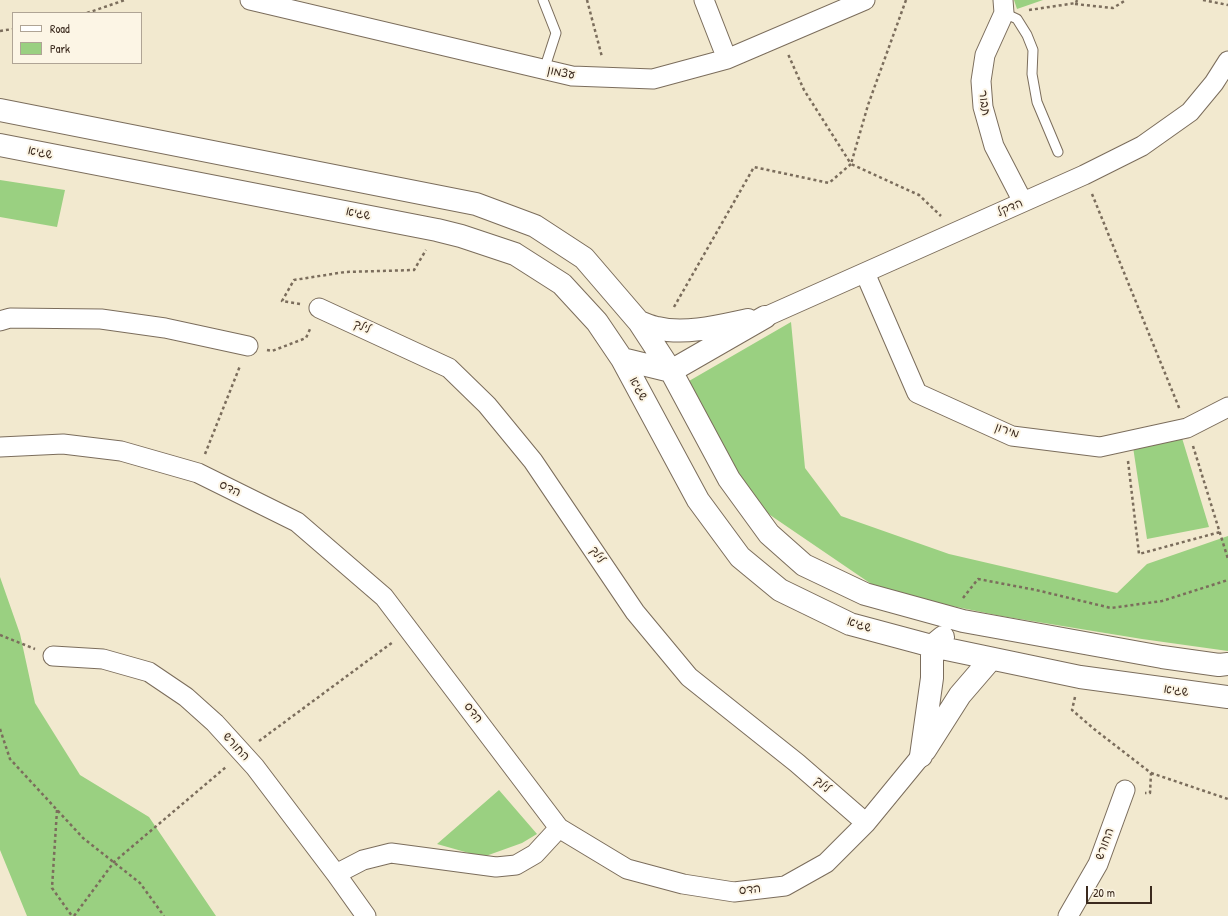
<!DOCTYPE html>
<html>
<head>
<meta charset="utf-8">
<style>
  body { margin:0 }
  #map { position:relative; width:1228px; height:916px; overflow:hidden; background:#f2e9cf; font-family:"Patrick Hand",sans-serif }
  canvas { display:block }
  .legend { position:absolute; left:12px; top:12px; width:130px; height:52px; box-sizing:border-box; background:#fcf5e5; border:1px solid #afa495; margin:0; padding:5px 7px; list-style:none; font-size:12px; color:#3b2a1e }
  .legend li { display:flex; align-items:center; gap:8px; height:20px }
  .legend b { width:20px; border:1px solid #afa495 }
  .scale { position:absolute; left:1086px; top:886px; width:66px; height:18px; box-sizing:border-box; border:2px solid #3b2a1e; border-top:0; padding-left:5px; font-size:12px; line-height:14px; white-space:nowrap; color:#3b2a1e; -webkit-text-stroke:3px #fcf5e5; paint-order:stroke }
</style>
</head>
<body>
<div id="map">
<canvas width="1228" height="916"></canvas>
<ul class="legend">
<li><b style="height:5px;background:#fff"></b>Road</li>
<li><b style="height:11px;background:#9ad081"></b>Park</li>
</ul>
<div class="scale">20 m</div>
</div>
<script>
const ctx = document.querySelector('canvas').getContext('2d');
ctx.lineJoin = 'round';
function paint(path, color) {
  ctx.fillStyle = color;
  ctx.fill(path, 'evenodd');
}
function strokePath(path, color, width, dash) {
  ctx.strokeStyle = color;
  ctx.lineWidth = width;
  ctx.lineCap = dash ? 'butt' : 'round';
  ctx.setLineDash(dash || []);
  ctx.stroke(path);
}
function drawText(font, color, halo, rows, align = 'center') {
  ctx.font = font + ' "Patrick Hand","Playpen Sans Hebrew",sans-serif';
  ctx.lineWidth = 4;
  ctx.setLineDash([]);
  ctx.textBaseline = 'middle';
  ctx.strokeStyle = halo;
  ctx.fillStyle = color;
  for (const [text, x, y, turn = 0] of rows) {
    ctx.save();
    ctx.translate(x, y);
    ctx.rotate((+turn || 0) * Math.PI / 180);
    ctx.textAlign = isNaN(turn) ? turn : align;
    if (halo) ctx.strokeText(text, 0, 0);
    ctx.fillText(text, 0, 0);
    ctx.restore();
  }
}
paint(new Path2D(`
  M1014 0H1043L1017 9Z
  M0 180 65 190 57 227 0 217Z
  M791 322 805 468 841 516 949 554 1117 593 1147 564 1228 536V651L1142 639 1001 616 883 592 748 500 689 381Z
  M1182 438 1209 527 1147 539 1133 447Z
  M0 577 20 634 35 703 80 775 149 817 216 916H27L0 850Z
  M499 790 537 834 522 843 483 857 437 844Z`), '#9ad081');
const service = new Path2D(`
  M543 0 556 33 544 70
  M1004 13 1017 19 1027 35 1033 50 1032 74 1037 102 1058 152`);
const minor = new Path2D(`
  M250 0 572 76 653 79 727 59 865 0
  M704 0 727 59
  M1003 0 1004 13 985 55 981 81 983 107 994 146 1023 202
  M865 273 917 393 1012 436 1100 447 1187 428 1228 407
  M319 308 449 368 487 405 533 461 635 612 689 677 797 763 866 823
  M765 317 1084 175 1142 146 1190 112 1214 83 1228 61
  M0 321 10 318 101 319 165 328 248 346
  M0 447 63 444 121 451 198 473 297 522 384 597 559 828 627 869 683 884 734 892 785 886 826 863 866 823 921 756
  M53 656 103 659 149 672 186 697 215 723 255 767 336 874 366 916
  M336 874 363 860 391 853 496 867 516 865 535 854 559 828
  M1068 916 1098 864 1125 790`);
const tertiary = new Path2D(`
  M0 110 476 204 535 226 584 258 639 322 671 371 729 479 769 534 804 565 865 594 963 621 1162 657 1219 665 1228 664
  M0 145 437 230 461 236 515 254 562 284 597 322 622 359 698 500 740 557 780 590 850 624 932 646 1080 677 1228 697
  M639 322C645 324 651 327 657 328 685 335 720 326 748 320
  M622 359 671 371 765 317
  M925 750 960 695 991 659
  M921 756 932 678V646L943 637`);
strokePath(service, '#7b6d5c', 11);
strokePath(minor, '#7b6d5c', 21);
strokePath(tertiary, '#7b6d5c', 24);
strokePath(new Path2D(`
  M587 0 602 57
  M906 0 868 105 851 164 919 195 941 216
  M1203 0 1228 5
  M1075 4 1113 8 1126 0
  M1029 10 1076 3 1077 0
  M87 13 125 0
  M0 31 13 29
  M1092 194 1180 410
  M300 304 282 301 294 280 345 272 414 270 426 250
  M674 307 754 167 829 183 851 164 804 90 788 54
  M267 350 272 351 306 338 311 327
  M1193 446 1228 559
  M205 454 240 366
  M1128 461 1139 554 1220 532
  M963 598 978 579 1036 590 1111 608 1162 601 1228 580
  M0 635 35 649
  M1075 697 1072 710 1094 729 1151 773 1150 793H1145
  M0 729 10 759 83 838 140 883 164 916
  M259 741 393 642
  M1151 773 1228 799
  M57 810 52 888 72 916
  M74 916 114 862 226 767`), '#7b6d5c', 2.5, [3, 3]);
strokePath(service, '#fff', 9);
strokePath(minor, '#fff', 19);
strokePath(tertiary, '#fff', 22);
drawText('12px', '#3b2a1e', '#fcf5e5', [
  ["עצמון",561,73,11],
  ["תבור",984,103,82],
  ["שגיא",40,153,11],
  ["הדקל",1010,208,-24],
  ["שגיא",358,214,11],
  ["לילך",362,327,24],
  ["שגיא",638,389,61],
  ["מירון",1007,431,19],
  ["הדס",230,489,26],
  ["לילך",597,555,56],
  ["שגיא",859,625,18],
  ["שגיא",1176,691,8],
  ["הדס",473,713,53],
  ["החורש",236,747,48],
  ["לילך",822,785,41],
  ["החורש",1105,844,-70],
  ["הדס",750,890,-6]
]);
</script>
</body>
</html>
